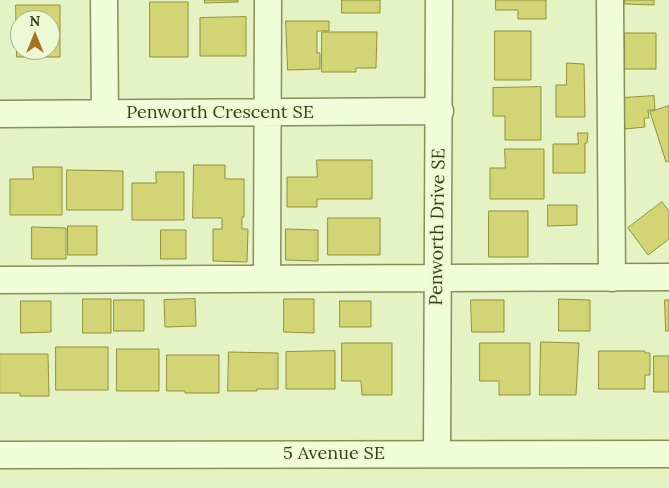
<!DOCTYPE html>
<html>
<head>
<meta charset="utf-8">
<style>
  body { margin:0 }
  #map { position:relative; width:669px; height:488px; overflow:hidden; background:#e4f2c4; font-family:Lora,serif }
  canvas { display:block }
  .north { position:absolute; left:10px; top:10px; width:50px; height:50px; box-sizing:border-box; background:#edf9d4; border:1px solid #a6ae8b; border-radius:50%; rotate:0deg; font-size:14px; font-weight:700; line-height:20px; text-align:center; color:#3b3e1d }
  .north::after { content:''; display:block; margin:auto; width:18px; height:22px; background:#a57122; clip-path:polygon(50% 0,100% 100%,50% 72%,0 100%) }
</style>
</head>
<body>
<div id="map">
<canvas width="669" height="488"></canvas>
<div class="north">N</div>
</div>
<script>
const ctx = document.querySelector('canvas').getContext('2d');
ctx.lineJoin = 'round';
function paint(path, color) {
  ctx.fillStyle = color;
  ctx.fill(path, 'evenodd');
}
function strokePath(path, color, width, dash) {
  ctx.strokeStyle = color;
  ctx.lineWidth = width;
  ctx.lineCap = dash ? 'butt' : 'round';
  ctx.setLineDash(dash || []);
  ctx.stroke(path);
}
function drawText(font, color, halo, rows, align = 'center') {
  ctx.font = font + ' Lora,serif';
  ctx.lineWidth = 4;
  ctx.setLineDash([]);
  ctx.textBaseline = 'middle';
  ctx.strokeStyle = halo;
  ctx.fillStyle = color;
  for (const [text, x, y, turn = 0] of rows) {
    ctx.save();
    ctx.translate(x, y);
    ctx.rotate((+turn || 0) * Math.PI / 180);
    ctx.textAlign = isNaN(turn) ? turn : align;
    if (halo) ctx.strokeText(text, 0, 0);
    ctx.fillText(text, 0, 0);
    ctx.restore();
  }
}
const building = new Path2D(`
  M205 0H238V2L205 3Z
  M342 0H380V13H342Z
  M496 0H546V19H518V10H496Z
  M625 0H654V5L625 4Z
  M150 2H188V57H150Z
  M16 5H60V57H17ZM20 20H50V50H20Z
  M246 17V56H200V18Z
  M286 21H329V31H317V53H320V69L288 70Z
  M495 31H531V80H495Z
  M322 32H377L376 68H356V72H322Z
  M625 33H656V69H625Z
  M567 63 584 64 585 117H556V85H566Z
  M541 87V140H505V116H493V88Z
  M654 96 655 110H648L649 118H644L645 127 625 129 623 98Z
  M669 106V161L666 162 650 112Z
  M578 133H588L587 143H585V173H553V144H578Z
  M505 149H544V199H490V168H505Z
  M317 160H372V199H317V207H287V177H317Z
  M194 165H225V179H244V217H242V229H248L247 262 213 261V229H222V218H193Z
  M33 167H62V215H10V179H33Z
  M67 170 123 171V210H67Z
  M156 172H184V220H132V183H156Z
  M662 202 669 211V239L648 255 628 228Z
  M548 205H577V225L548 226Z
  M489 211H528V257H489Z
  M328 218H380V255H328Z
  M68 226H97V255H68Z
  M32 227 66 228V259H32Z
  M286 229 318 230V261L286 260Z
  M161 230H186V259H161Z
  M83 299H111V333H83Z
  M195 299 196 326 165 327 164 300Z
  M284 299H314V333L284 332Z
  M559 299 590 300V331H559Z
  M114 300H144V331H114Z
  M471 300H504V332H472Z
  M665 300H669V331H666Z
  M21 301H51V332L21 333Z
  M340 301H371V327H340Z
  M541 342 579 343 576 395H540Z
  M342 343H392V395H362L361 381H342Z
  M480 343H530V395H499V381H480Z
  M56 347H108V390H56Z
  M117 349H159V391H117Z
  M335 351V389H286V352Z
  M599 351H645V353H650V375H645V389H599Z
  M229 352 278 353V389H257V391H228Z
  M0 354H48L49 396H20V393H0Z
  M167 355H219V393H185V391H167Z
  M654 356H669V392H654Z`);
paint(building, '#d2d476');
strokePath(building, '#91913b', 1);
const minor = new Path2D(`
  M104 0 105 113
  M610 0 612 278
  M0 114 440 111
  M267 278 268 0
  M0 280 669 277
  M437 454 439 0
  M0 455 669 454`);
strokePath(minor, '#888f58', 29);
strokePath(minor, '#f1fcd8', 26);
drawText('18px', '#3b3e1d', '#edf9d4', [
  ["Penworth Crescent SE",220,113],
  ["Penworth Drive SE",438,227,-89],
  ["5 Avenue SE",334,454]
]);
</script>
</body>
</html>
